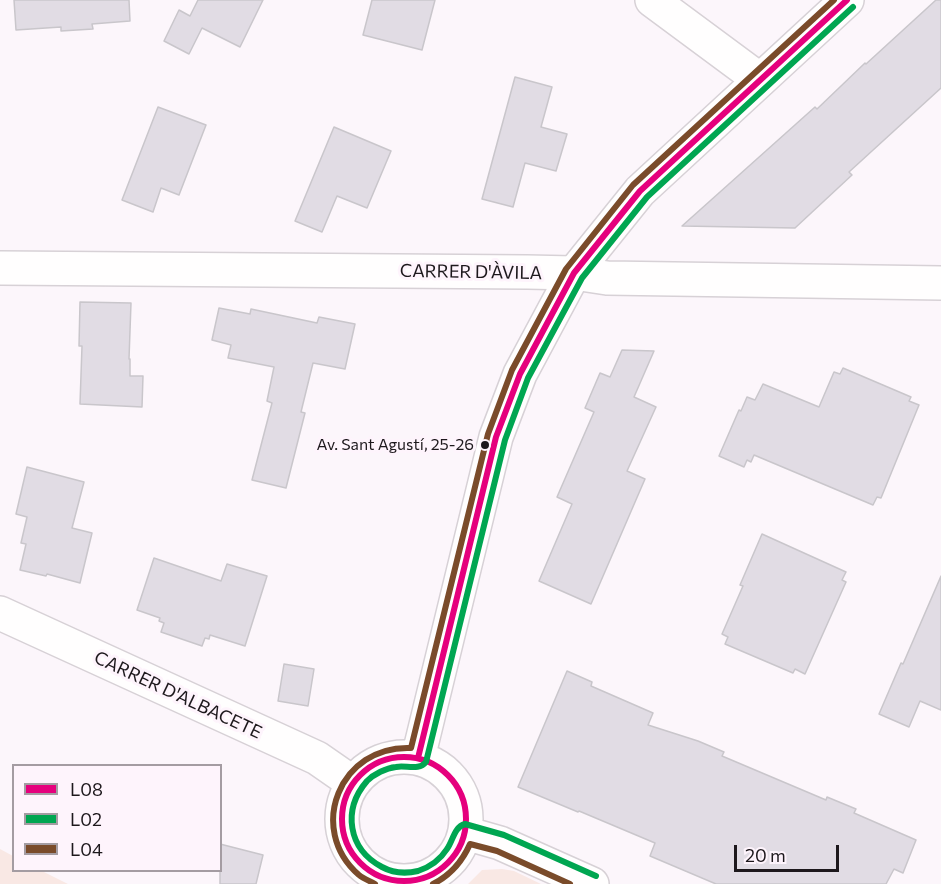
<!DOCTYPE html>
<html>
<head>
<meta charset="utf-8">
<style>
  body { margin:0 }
  #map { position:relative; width:941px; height:884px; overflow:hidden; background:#fcf6fb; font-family:Commissioner,sans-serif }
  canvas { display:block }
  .legend { position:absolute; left:12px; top:764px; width:210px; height:108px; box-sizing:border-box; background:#fef4fc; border:2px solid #a49ca2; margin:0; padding:8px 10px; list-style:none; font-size:18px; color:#1d181c }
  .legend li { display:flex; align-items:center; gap:12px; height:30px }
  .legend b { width:30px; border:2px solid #a49ca2 }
  .scale { position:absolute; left:734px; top:845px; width:105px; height:27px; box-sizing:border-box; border:3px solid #1d181c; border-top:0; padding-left:8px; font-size:18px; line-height:21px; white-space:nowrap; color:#1d181c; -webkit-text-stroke:4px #fef4fc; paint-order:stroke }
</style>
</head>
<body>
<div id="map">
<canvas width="941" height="884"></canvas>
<ul class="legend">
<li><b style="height:8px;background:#e5007d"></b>L08</li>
<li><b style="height:8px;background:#00a651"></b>L02</li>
<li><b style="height:8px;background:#7a4b2a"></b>L04</li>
</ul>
<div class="scale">20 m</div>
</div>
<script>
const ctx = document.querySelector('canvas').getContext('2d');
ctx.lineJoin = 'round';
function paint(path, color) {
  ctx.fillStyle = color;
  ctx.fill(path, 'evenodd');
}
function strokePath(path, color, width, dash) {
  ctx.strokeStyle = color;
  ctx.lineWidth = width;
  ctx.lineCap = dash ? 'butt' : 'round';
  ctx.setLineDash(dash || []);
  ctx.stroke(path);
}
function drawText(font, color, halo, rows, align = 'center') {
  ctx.font = font + ' Commissioner,sans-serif';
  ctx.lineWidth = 6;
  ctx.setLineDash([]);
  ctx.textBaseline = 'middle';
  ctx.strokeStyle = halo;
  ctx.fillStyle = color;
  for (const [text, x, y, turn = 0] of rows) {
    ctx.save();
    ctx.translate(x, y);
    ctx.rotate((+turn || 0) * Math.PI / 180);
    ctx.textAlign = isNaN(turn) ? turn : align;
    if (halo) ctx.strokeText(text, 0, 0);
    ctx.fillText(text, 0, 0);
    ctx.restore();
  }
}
paint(new Path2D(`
  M0 849 13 856 14 870 42 871 68 884H0Z
  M502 869 514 871 541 884H468L482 870Z`), '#f9e8e4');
const building = new Path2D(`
  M14 0H129L130 21 92 24 93 29 61 31V27L16 30Z
  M198 0H263L240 47 202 28 189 54 164 41 179 10 190 16Z
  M372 0H435L422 50 363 35Z
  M936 0H941V88L849 172 852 175 795 228 682 226 815 107 817 109 865 63 866 64Z
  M515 77 552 87 541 127 567 134 556 171 525 163 513 207 482 199Z
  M158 107 206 125 179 195 161 188 153 212 122 200Z
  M334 127 391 151 367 208 337 196 322 232 295 221Z
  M80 302 131 303 129 359H130V376H143L142 407 80 404 82 346H79Z
  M219 308 250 314 251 309 317 323 319 317 355 324 345 369 313 363 301 412 305 413 286 488 252 480 272 403 267 401 274 367 228 358 231 345 212 340Z
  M622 350 654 351 634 397 656 407 627 471 645 479 591 604 539 581 572 504 557 497 594 412 585 408 600 373 610 377Z
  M843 368 911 397 909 401 919 405 881 498 877 497 873 505 754 455 751 462 747 460 744 467 719 456 739 410 741 411 747 397 755 400 763 384 819 407 834 372 840 374Z
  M27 467 84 482 72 528 92 533 80 583 47 574 46 576 20 570 26 544 21 543 27 517 16 514Z
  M762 534 846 572 842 580 846 582 805 674 795 669 793 673 725 644 728 637 722 634 743 586 740 585Z
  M154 558 221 581 227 564 267 576 245 646 210 635 209 639 205 638 202 646 161 632 164 623 159 621 160 618 137 610Z
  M941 576V710L920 701 909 727 879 714 901 663 903 664Z
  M284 664 314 669 308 706 278 701Z
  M567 671 592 682 591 686 653 713 648 725 698 741 724 752 722 756 826 800 827 797 856 809 854 813 916 840 903 873 894 869 886 884H716L650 856 655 843 579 811 578 812 518 787Z
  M220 844 263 855 256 884H220Z`);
paint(building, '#e1dce4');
strokePath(building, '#c9c6cb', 1.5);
const minor = new Path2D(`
  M652 0 760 80
  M0 268 527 272 574 273 607 278 941 283
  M0 613 317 758 353 783`);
const tertiary = new Path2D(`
  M342 819a62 62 0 1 1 124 0a62 62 0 1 1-124 0Z
  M418 758 496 437 520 374 574 273 640 191 847 0
  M465 833 500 843 592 884`);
strokePath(minor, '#d7d1d6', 36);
strokePath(tertiary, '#d7d1d6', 36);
strokePath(minor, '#fffefe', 33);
strokePath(tertiary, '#fffefe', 33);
strokePath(new Path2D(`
  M342 819a62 62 0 1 1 124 0a62 62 0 1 1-124 0Z
  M418 758 496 437 520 374 574 273 640 191 847 0`), '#e5007d', 6);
strokePath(new Path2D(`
  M596 876 504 835 465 824C454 827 453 841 447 849 440 860 430 867 418 871 405 874 393 873 382 867 348 849 342 810 367 781 374 774 386 768 396 767 406 765 419 771 426 762L505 440 528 378 582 278 647 197 853 7`), '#00a651', 6);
strokePath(new Path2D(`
  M375 884C370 881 364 879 359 875 306 829 340 745 411 748L488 434 512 370 566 269 633 185 834 0
  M433 884C451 875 462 862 470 844L497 851 570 884`), '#7a4b2a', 6);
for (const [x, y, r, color] of [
  [485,445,5,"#1d181c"]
]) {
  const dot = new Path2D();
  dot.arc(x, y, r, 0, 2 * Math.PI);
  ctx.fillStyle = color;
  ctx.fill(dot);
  strokePath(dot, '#fef4fc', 2);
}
drawText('16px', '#1d181c', '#fef4fc', [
  ["Av. Sant Agustí, 25-26",474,445]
], 'right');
drawText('18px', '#1d181c', '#fef4fc', [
  ["CARRER D'ÀVILA",471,272,1],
  ["CARRER D'ALBACETE",178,695,25]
]);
</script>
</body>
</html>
